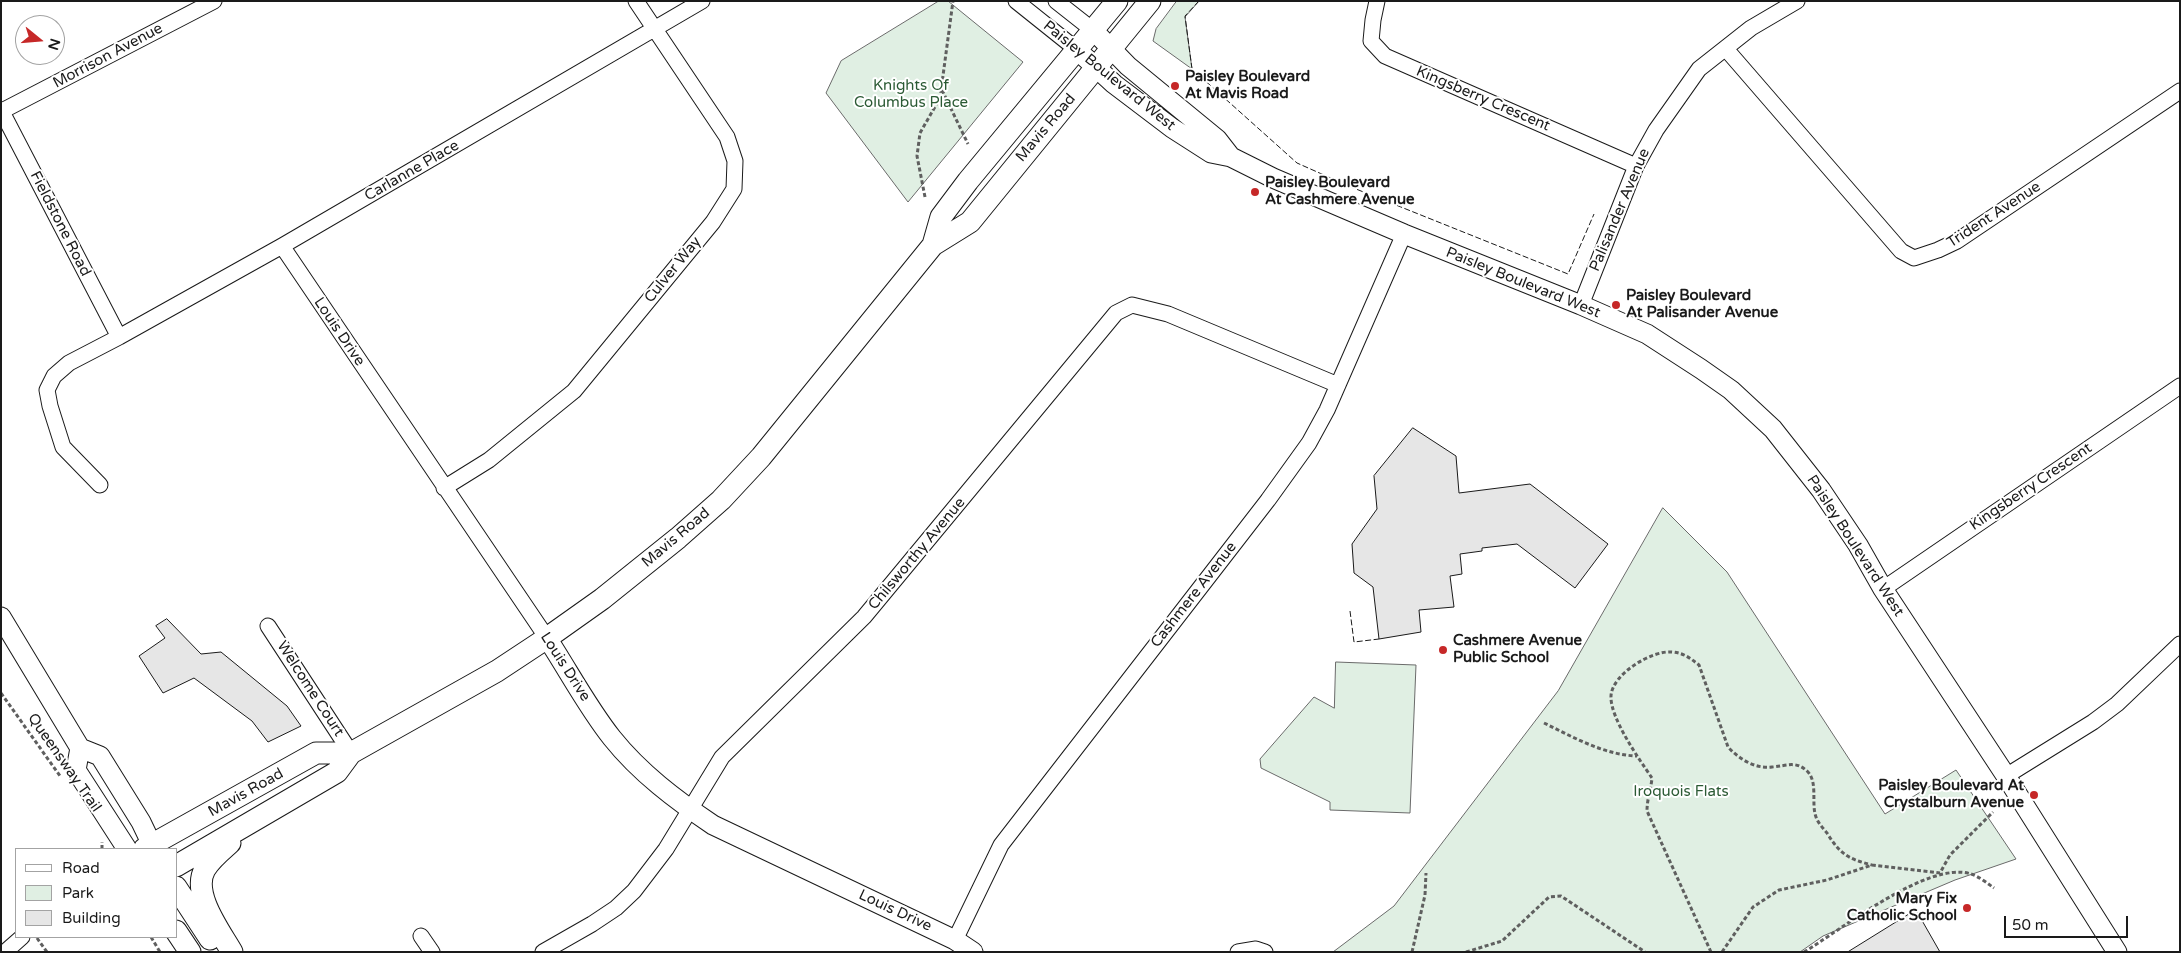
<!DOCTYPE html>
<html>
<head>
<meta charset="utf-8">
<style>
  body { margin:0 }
  #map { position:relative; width:2181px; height:953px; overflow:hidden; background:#fff; font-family:"Varela Round",sans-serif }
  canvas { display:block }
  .frame { position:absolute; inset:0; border:2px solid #1a1a1a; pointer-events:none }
  .legend { position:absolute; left:15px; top:848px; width:162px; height:90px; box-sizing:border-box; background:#fff; border:1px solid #a3a3a3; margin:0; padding:6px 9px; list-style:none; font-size:15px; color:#1a1a1a }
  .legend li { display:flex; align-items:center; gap:10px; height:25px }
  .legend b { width:25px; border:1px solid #a3a3a3 }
  .north { position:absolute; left:15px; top:15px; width:50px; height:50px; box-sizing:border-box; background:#fff; border:1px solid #a3a3a3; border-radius:50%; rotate:107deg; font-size:14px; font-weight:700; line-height:20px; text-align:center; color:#1a1a1a }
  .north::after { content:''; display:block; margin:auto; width:18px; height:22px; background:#c62828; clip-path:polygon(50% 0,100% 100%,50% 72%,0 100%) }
  .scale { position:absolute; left:2004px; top:916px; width:124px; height:22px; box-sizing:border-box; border:2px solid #1a1a1a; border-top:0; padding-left:6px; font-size:15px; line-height:18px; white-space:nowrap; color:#1a1a1a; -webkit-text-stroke:4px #fff; paint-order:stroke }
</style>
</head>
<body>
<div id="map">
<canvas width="2181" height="953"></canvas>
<div class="frame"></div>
<ul class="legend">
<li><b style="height:6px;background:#fff"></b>Road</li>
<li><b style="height:14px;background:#e0efe3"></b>Park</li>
<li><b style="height:14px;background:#e6e6e6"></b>Building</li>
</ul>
<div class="north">N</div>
<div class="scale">50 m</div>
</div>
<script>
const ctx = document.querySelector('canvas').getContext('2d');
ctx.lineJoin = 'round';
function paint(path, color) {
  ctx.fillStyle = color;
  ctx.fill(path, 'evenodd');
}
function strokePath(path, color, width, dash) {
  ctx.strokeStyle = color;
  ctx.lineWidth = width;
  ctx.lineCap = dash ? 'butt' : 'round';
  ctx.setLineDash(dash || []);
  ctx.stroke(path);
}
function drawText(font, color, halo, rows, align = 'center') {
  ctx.font = font + ' "Varela Round",sans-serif';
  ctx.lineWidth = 4;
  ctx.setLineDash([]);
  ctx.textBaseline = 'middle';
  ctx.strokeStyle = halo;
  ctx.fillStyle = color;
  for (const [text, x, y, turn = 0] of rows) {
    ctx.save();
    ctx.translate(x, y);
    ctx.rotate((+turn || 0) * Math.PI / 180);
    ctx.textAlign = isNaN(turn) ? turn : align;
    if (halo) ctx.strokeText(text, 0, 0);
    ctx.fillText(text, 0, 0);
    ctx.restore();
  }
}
const green = new Path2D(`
  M939 1H948L1023 62 908 202 826 93 841 61Z
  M1177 1H1199L1185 17 1192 69 1153 41 1156 29Z
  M1663 508 1727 572 1885 814 1956 770 2016 859 1955 880 1823 936 1800 952H1333L1394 906 1558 691Z
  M1336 662 1416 665 1410 813 1330 810V802L1261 768 1260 759 1314 697 1334 708Z`);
paint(green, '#e0efe3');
strokePath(green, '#6a6a6a', 1);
const building = new Path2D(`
  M1413 428 1456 456 1459 493 1530 484 1608 544 1575 588 1517 544 1482 548V551L1460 554 1462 574 1450 576 1454 607 1419 610 1421 632 1379 639 1373 587 1354 573 1352 544 1377 509 1374 476Z
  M167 619 201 654 221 652 287 706 301 726 268 742 252 721 194 678 163 693 139 656 165 638 156 626Z
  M1916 910 1940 952H1848Z`);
paint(building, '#e6e6e6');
strokePath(building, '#1a1a1a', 1);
const minor = new Path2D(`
  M1016 1 1076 49
  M1056 1 1094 31
  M1377 1 1373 20 1371 41 1385 56 1636 166
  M1726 49 1901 251 1914 258 1938 250 1957 241 2180 91
  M1 110 119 337
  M2 111 214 1
  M282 246 547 638
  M1581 305 1636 166 1656 130 1699 69 1751 28 1797 1
  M100 485 63 447 50 406 47 390 54 376 69 363 119 337 282 246 702 1
  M444 488 489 460 574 391 713 222 734 189 735 161 727 137 636 1
  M1883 589 2180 386
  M268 626 351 753
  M2006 776 2093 722 2117 704 2180 644
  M421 936 432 952
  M955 940 1001 845 1268 500 1309 443 1327 410 1404 234
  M5 952 22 937
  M543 952 592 924 616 908 634 891 666 849 722 757 864 617 1116 313 1132 305 1168 314 1338 385
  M1238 952 1256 949 1265 952`);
const tertiary = new Path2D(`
  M1094 31 1128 66 1217 139 1231 157
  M1076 49 1114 84 1172 128 1211 153 1231 157 1273 178 1404 234 1581 305 1647 334 1701 369 1731 390 1773 429 1821 490 1858 545 1883 589 2006 776 2117 952
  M1 617 80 748 100 756 141 822 152 845
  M547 638C568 670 588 708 612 738 640 773 676 800 713 825L955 940 973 952
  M80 748 76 770 127 849`);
const secondary = new Path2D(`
  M933 245 941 217 968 181 1117 1
  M230 843C221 851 211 859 205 869 191 893 220 931 232 952
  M144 849 316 753H351
  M176 866 337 772 351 753 497 671 547 638 602 599 678 538 721 500 761 457 933 245 970 222 1150 1
  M176 887 210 939
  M176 931 190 952`);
strokePath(minor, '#1a1a1a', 17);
strokePath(tertiary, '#1a1a1a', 21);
strokePath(secondary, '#1a1a1a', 23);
strokePath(new Path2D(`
  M942 90 968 144
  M925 197 917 156 920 133 940 98 953 1
  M1 693 60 776
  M1544 723C1573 737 1604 755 1637 756
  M102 849V842
  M151 937 160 952
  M37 938 47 952
  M1412 952 1425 895 1426 873
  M1466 952 1502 941 1549 897 1561 896 1645 952
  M1711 952 1647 811C1647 799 1651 789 1652 778 1639 759 1610 718 1611 696 1612 674 1652 650 1672 652 1684 653 1690 658 1699 665L1728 747C1739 759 1755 769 1772 767 1787 766 1796 760 1808 772 1818 783 1811 804 1816 817 1818 823 1823 828 1827 833 1840 854 1848 859 1872 865
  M1722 952 1753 907 1779 890 1827 880 1872 865 1940 873 1950 855 1993 812
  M1804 952C1841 930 1928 860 1971 874 1978 876 1987 883 1994 888`), '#5f5f5f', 3, [4, 2.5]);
strokePath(minor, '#fff', 15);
strokePath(tertiary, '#fff', 19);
strokePath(secondary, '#fff', 21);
strokePath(new Path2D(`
  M1199 1 1185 16 1192 69 1297 163 1351 187 1568 274 1594 214
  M1350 611 1354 642 1379 639`), '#1a1a1a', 1, [6, 2.5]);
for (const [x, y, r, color] of [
  [1175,86,5,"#c62828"],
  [1255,192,5,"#c62828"],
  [1616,305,5,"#c62828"],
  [1443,650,5,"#c62828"],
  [2034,795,5,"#c62828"],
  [1967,908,5,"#c62828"]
]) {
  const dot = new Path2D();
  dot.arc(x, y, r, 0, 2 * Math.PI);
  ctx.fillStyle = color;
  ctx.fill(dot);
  strokePath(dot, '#fff', 2);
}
drawText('15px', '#1a1a1a', '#fff', [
  ["Morrison Avenue",108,56,-28],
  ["Paisley Boulevard West",1109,76,39],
  ["Kingsberry Crescent",1483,99,23],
  ["Mavis Road",1046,128,-50],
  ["Carlanne Place",412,171,-30],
  ["Palisander Avenue",1620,210,-67],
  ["Trident Avenue",1994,215,-33],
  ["Fieldstone Road",60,224,63],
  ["Culver Way",673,270,-51],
  ["Paisley Boulevard West",1523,283,22],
  ["Louis Drive",339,332,56],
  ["Kingsberry Crescent",2031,487,-34],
  ["Mavis Road",676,538,-40],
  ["Paisley Boulevard West",1855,546,57],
  ["Chilsworthy Avenue",917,554,-50],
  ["Cashmere Avenue",1194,595,-52],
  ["Louis Drive",565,667,57],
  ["Welcome Court",310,689,57],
  ["Queensway Trail",64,763,55],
  ["Mavis Road",246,793,-29],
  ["Louis Drive",895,911,25]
]);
drawText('bold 15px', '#1a1a1a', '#fff', [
  ["Paisley Boulevard",1185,77],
  ["At Mavis Road",1185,94],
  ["Paisley Boulevard",1265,183],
  ["At Cashmere Avenue",1265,200],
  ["Paisley Boulevard",1626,296],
  ["At Palisander Avenue",1626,313],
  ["Cashmere Avenue",1453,641],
  ["Public School",1453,658],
  ["Paisley Boulevard At",2024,786,"right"],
  ["Crystalburn Avenue",2024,803,"right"],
  ["Mary Fix",1957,899,"right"],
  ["Catholic School",1957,916,"right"]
], 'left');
drawText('15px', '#2b5a34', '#fff', [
  ["Knights Of",911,86],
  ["Columbus Place",911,103],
  ["Iroquois Flats",1681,792]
]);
</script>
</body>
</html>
